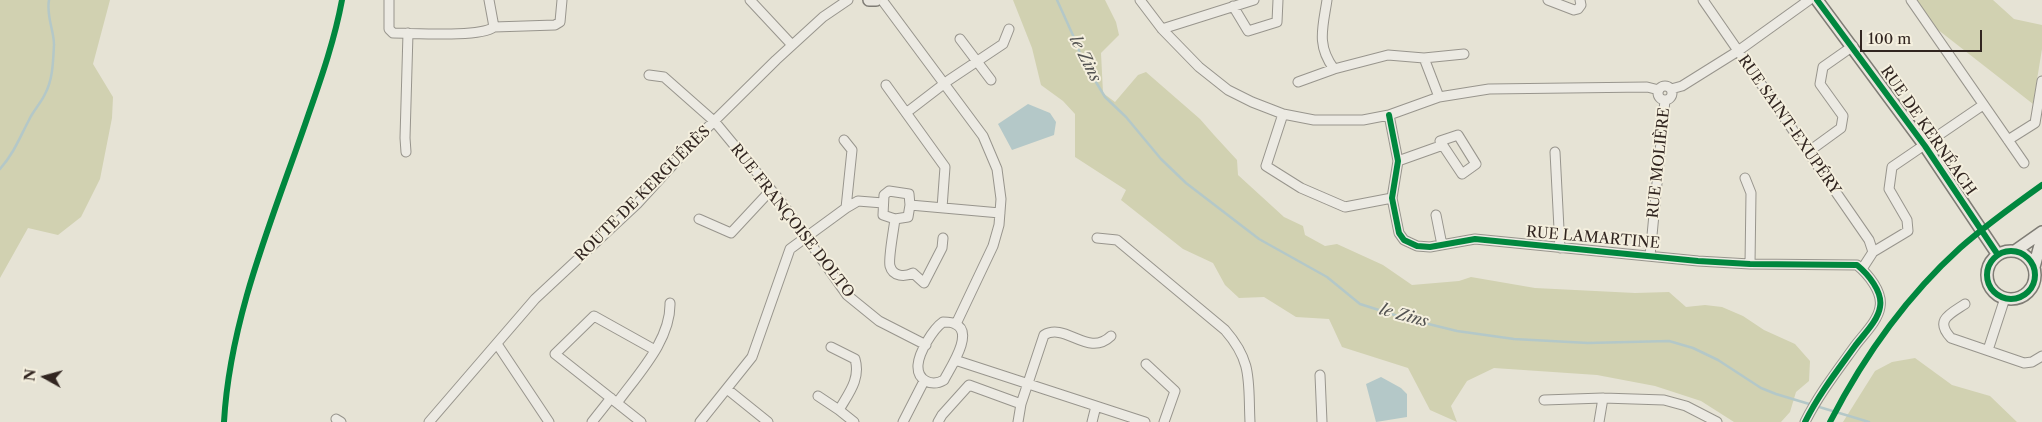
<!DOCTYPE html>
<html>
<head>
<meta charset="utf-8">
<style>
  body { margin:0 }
  #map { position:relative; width:2042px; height:422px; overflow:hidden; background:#e6e3d5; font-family:"Libre Caslon Text",serif }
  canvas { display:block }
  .north { position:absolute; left:20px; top:352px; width:50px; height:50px; -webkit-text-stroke:4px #f4efde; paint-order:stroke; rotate:277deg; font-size:14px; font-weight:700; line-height:20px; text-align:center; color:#312520 }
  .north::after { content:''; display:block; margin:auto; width:18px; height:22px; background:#312520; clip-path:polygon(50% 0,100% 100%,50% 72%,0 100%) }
  .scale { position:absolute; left:1860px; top:30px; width:122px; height:22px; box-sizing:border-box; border:2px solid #312520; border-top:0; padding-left:6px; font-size:15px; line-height:18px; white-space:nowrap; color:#312520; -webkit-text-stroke:4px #f4efde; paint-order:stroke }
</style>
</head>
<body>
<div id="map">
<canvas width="2042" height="422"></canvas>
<div class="north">N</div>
<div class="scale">100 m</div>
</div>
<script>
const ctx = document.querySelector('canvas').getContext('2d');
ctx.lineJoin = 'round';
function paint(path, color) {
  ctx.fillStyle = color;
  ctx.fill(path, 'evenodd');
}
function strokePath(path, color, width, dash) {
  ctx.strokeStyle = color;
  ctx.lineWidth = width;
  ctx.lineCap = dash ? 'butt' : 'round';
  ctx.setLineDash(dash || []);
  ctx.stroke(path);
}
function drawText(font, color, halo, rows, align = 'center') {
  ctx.font = font + ' "Libre Caslon Text",serif';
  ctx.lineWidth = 4;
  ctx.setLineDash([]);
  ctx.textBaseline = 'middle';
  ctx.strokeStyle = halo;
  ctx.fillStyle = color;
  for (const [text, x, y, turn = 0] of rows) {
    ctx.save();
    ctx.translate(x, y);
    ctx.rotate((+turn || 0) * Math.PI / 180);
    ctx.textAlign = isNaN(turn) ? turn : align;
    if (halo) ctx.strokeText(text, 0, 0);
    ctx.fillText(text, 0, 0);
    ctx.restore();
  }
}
paint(new Path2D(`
  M0 0H110L93 64 113 97 112 118 100 179 81 217 58 235 28 228 0 278Z
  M1013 0H1105L1116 22 1119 35 1101 53 1103 93 1115 102 1138 75 1146 72 1200 119 1214 135 1237 160 1238 175 1284 217 1303 226 1305 235 1325 246 1337 244 1383 265 1412 285 1459 281 1471 277 1535 288 1635 293 1669 292 1686 307 1705 305 1722 307 1743 316 1764 330 1795 344 1810 361 1809 381 1796 392 1790 412 1781 422H1734L1701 401 1655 386 1597 375 1494 368 1467 381 1451 406 1457 422 1430 410 1408 368 1342 347 1329 319 1296 317 1264 297 1239 298 1225 285 1213 263 1183 249 1121 200 1126 190 1075 157V114L1063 101 1041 85 1032 48Z
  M1917 0H1993L2014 19 2042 25V49L2033 104 1937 29Z
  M1915 358 1952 385 1990 396 2017 422H1843L1875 371 1892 362Z`), '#d1d1b1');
paint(new Path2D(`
  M1028 104 1050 113 1056 122 1054 135 1012 150 998 124Z
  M1381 377 1401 388 1407 394V417L1376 422 1366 384Z`), '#b4c8c8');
strokePath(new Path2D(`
  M1057 0 1076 42 1081 57 1105 97 1126 117 1161 159 1186 183 1259 239 1327 277 1360 304 1404 318 1457 331 1514 339 1588 343 1669 341 1693 348 1718 360 1761 388 1776 394 1869 422
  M0 169C14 153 19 139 29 120 33 111 41 103 45 94 53 79 53 62 54 45 54 30 46 16 49 0`), '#b4c8c8', 2.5);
const minor = new Path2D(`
  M389 0V29L393 33C414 33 479 38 494 27L555 25 560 22 562 0
  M489 0 494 27
  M750 0 792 45
  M882 0 983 136 997 169 1001 199 999 225 993 246 956 324
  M1140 0 1162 29 1199 67 1228 90 1252 102 1283 114 1314 120H1363L1389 115 1439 97 1489 89 1647 87 1659 90
  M1327 0C1323 27 1316 45 1334 69
  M1548 0 1574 10 1578 9 1581 5 1580 0
  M1703 0 1869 240 1873 252
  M1911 0 2024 163
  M1233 6 1248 31 1277 22 1278 0
  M1162 29 1254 0
  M960 39 991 80
  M1424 58 1439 97
  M649 75 664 77 715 122 782 203 847 295 879 321 926 345
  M1298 82 1334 69 1388 55 1424 58 1464 54
  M886 85 945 167 942 208
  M1658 93a7 7 0 1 1 14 0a7 7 0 1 1-14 0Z
  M1671 89 1682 86 1738 51 1809 0
  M906 113 949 80 1003 44 1009 29
  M1283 114 1266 166 1301 188 1345 207 1392 198
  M1389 115 1398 161 1392 198 1399 233 1404 240 1417 246 1430 247 1475 239 1698 261 1750 264 1857 265C1868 274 1883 292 1880 307 1878 321 1863 335 1855 346 1837 371 1819 394 1805 422
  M1458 135 1476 164 1462 174 1440 141Z
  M844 140 852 150 846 208
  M2008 140 2035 123 2042 81
  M406 152 405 138 408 33
  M1555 152 1560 248
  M1808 152 1841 128 1843 116 1820 84 1823 67 1853 46
  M1398 161 1443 145
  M1745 178 1751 193 1750 264
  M889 191 909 194 910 205 908 217 895 219 883 215 884 195Z
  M910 205 1000 213
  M1436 215 1442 245
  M699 219 731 233 771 190
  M895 219C894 228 888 259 890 266 893 277 905 277 913 273L924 283 942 248 943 238
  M1097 238 1117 240 1225 330C1253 362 1248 381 1250 422
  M1650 256 1665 100
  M1862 269 1873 252 1908 231 1907 220 1889 189 1892 167 1983 105
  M1965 304C1950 314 1934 320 1951 338L2024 363 2032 362 2042 356
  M943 322C947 322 952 322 955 324 975 332 950 368 944 380 932 387 917 381 918 365 919 352 933 329 943 322Z
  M497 344 549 422
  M831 347 855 359C861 379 848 394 839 410L854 422
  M1988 350 2005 298
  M955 360 1145 422
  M1146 364 1175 391 1164 422
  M1320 375 1322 422
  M727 389 768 422
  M818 396 839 410
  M1544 400 1603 398 1664 400 1686 406 1717 422
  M617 403C638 374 671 340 670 303
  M336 419 341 422
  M429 422 535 299 637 204 701 134 776 60 823 17 848 0
  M592 422 611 398
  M641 422 555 354 594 316 655 350
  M700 422 752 357 790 249 846 208 858 201 883 203
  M903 422 924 381
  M938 422 942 415 969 385 1021 404
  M1018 422 1021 404 1044 335C1066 322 1088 358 1111 336
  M1092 422 1096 406
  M1599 422 1603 398`);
const major = new Path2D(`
  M869 0H876
  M1817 0 1925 146 1998 255
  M2015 251 2042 232
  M1987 275a24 24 0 1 1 48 0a24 24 0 1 1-48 0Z
  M2034 267 2042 238`);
strokePath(minor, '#98958d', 11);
strokePath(major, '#7f7c75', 14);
strokePath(minor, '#eceae3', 9);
strokePath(major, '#e9e6de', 11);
strokePath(new Path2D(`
  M1817 0 1925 146 1998 255
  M1389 115 1398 161 1392 198 1399 233 1404 240 1417 246 1430 247 1475 239 1698 261 1750 264 1857 265C1868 274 1883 292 1880 307 1878 321 1863 335 1855 346 1837 371 1819 394 1805 422
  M1987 275a24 24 0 1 1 48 0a24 24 0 1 1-48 0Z
  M224 422C230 315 275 213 309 113 322 76 335 38 342 0
  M1830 422C1863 358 1907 296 1960 248 1986 225 2014 205 2042 185`), '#00873e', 6);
drawText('15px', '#312520', '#f4efde', [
  ["RUE SAINT-EXUPÉRY",1789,125,55],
  ["RUE DE KERNÉACH",1928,131,55],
  ["RUE MOLIÈRE",1659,163,-84],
  ["ROUTE DE KERGUÉRÈS",643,194,-45],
  ["RUE FRANÇOISE DOLTO",792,221,52],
  ["RUE LAMARTINE",1593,238,5]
]);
drawText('italic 16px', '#525251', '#f4efde', [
  ["le Zins",1085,59,63],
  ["le Zins",1404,316,15]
]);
</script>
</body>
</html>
